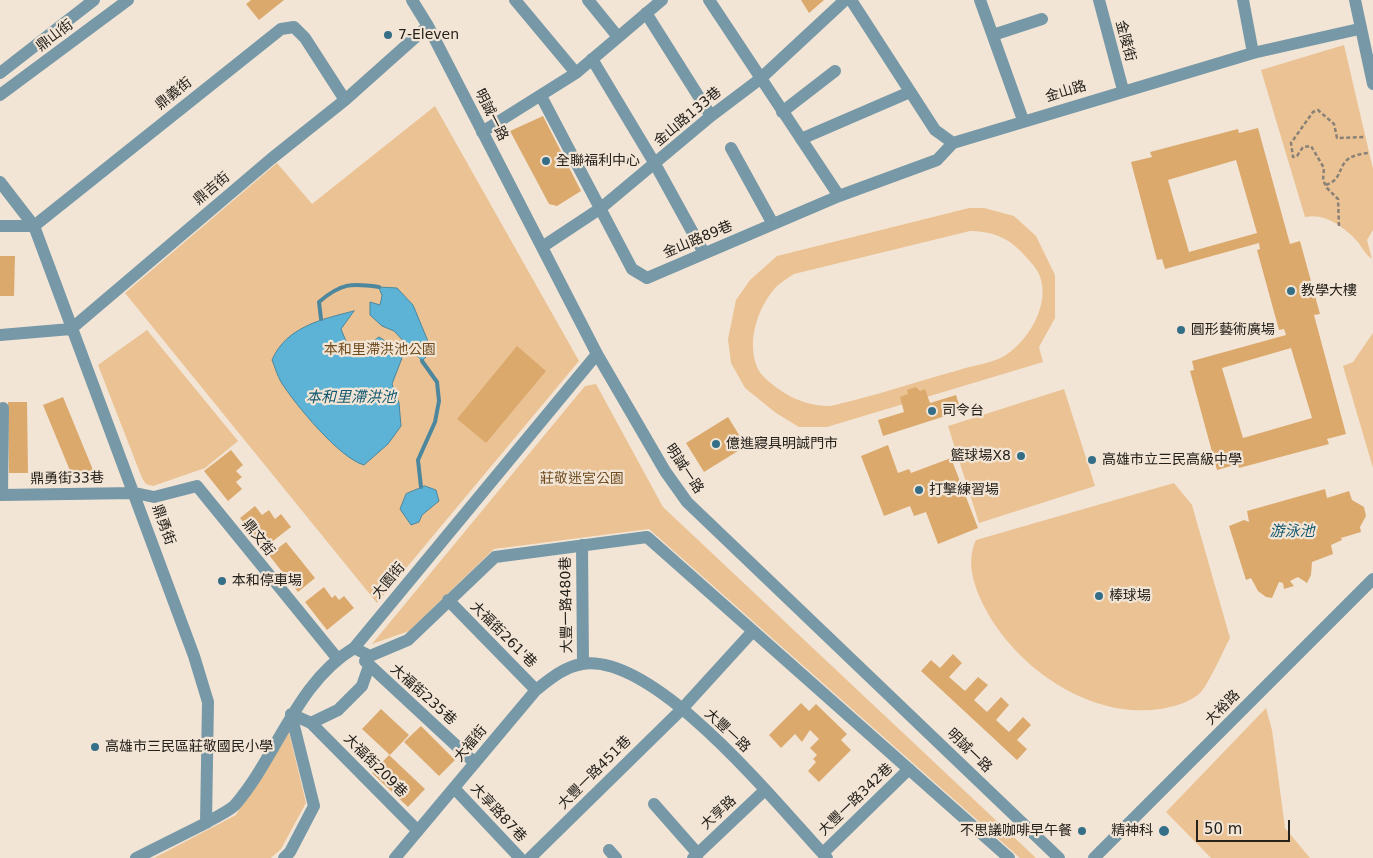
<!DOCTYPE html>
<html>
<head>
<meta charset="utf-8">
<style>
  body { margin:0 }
  #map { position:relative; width:1373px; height:858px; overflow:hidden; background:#f2e5d6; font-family:"DejaVu Sans",sans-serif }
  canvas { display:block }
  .scale { position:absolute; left:1196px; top:820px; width:94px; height:22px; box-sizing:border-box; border:2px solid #25211b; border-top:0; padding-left:6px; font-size:15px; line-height:18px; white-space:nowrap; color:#25211b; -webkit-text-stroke:4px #f2e5d6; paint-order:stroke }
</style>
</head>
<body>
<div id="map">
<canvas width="1373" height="858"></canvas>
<div class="scale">50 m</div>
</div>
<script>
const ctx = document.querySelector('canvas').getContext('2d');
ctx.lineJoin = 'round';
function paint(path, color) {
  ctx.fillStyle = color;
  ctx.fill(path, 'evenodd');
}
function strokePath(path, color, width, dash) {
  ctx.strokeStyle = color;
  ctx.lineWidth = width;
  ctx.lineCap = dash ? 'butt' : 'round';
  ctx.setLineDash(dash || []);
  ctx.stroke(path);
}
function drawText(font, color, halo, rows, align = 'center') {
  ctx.font = font + ' "DejaVu Sans","Noto Sans TC",sans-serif';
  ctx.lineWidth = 4.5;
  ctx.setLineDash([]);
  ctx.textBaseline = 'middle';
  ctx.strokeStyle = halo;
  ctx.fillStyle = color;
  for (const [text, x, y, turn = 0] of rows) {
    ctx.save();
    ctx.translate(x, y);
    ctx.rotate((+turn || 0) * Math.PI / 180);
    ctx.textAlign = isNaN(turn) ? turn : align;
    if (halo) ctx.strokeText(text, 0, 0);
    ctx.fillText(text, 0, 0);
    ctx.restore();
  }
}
paint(new Path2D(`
  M1344 45 1373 169V230L1367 240 1372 259C1365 254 1362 247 1357 241 1344 227 1325 213 1305 217L1261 70Z
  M435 106 579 361 377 603 125 293 277 163 312 204Z
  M969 208H984L1014 216 1036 236 1055 275V318L1039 347 1043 362 827 427H799L776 413 745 388 731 363 728 339 736 300 750 280 777 256ZM970 231C1002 232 1014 242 1034 266 1056 294 1032 338 1006 355 994 363 973 365 959 370 916 382 874 396 831 406 810 406 794 400 777 388 771 383 761 376 758 369 746 343 757 308 776 287 781 282 788 278 794 274Z
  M147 330 238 441 205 468 153 486 146 484 142 478 98 365Z
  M1373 333V468L1343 366 1353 362Z
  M596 384 663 507 1036 858H1020L649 529 494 549 409 631 372 644 585 386Z
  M1064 389 1095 486 979 523 948 426Z
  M1174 483 1192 505 1230 638C1224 649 1207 688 1199 694 1188 703 1173 707 1160 709 1087 720 1009 663 980 598 972 579 967 559 976 540Z
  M1266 708 1272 730 1285 828 1310 858H1211L1166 812Z
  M288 728 306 803 281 849 271 858H154L236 815Z`), '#ebc293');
const water = new Path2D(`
  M379 287 397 288 413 305 432 351 422 361 394 331 382 326 370 315V302L380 305 382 296Z
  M354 311 341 329 350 351 366 357 376 351 372 342 379 337 390 344 402 358 392 384 399 403 401 426 388 444 364 465C339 458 295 404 281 382 277 375 275 367 272 360 286 327 322 319 354 311Z
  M425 486 436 490 439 501 422 515 419 522 411 525 400 509 406 494Z`);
paint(water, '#5cb3d6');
strokePath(water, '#4c879e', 1);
strokePath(new Path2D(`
  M321 319 319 302C341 283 351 283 379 287
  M421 487 418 460 435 422 439 401 437 382 422 361`), '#4c879e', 4);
paint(new Path2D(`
  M251 0H284L259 20 246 4Z
  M801 0H824L809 13Z
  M543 116 581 191 557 206 549 204 510 131Z
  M1258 128 1290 244 1300 241 1320 314 1314 315 1346 434 1327 439 1329 444 1239 468 1238 464 1217 470 1190 371 1194 370 1192 361 1286 335 1284 329 1279 330 1257 250 1260 249 1259 243 1165 269 1162 259 1157 260 1131 162 1152 157 1150 152 1238 129 1239 133ZM1236 160 1257 233 1189 252 1168 180ZM1291 348 1312 418 1243 438 1222 368Z
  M0 256H15L14 296H0Z
  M517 346 546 371 486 443 457 419Z
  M916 387 920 391 925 389 930 403 956 395 961 411 883 436 878 420 904 412 900 397 908 394 907 390Z
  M63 397 93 470 73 478 43 405Z
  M8 402H27L28 473H9Z
  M728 417 746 446 704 472 686 443Z
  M888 445 898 473 909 469 911 473 951 458 978 528 938 544 926 512 914 516 910 506 884 516 861 456Z
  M231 450 243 465 236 471 242 477 236 482 242 489 228 501 204 471Z
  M1325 489 1327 498 1349 491 1352 500 1364 507 1366 516 1360 527 1361 532 1341 538 1342 540 1331 545 1333 554 1312 562 1311 575 1307 583 1298 577 1290 581 1294 586 1284 589 1283 583 1279 582 1272 598 1266 597 1258 591 1251 578 1246 580 1229 526 1244 520 1249 522 1247 511Z
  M255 506 262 515 269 510 275 519 281 514 291 527 264 548 240 518Z
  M286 542 315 578 298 592 269 555Z
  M324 587 332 598 335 595 339 600 344 596 354 608 327 630 305 602Z
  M953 654 962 663 949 677 965 691 978 677 988 685 974 700 987 712 1001 697 1009 705 996 720 1009 732 1023 717 1031 725 1017 740 1027 749 1017 760 921 671 931 660 940 668Z
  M801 703 809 711 816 704 847 734 841 740 851 750 819 782 808 771 816 762 813 759 817 755 810 748 819 739 810 730 802 742 795 734 781 748 769 735Z
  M381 709 409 735 390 755 362 729Z
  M421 726 455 760 439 776 404 742Z
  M389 755 425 789 408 807 372 773Z`), '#dca96d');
strokePath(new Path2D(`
  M1326 185C1349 177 1331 156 1369 153
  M1339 226 1338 199 1327 188 1323 180 1324 168 1311 146 1303 147 1297 156 1293 157 1291 143 1313 112 1318 110 1334 124 1337 138 1365 137`), '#8a8177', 2.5, [4, 2.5]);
strokePath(new Path2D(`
  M412 0 428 26 597 354 665 471 687 502 1059 858
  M515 0 576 73
  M588 0 618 37
  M709 0 839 196
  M851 0 935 130 953 143 1253 53 1359 29
  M980 0 1023 120
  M1099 0 1123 90
  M1243 0 1253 53
  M1355 0 1373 84
  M646 13 711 116
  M993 35 1042 19
  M592 59 655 164 704 253
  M0 73 94 0
  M0 95 128 0
  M541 96 632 269 647 278 839 196 937 160 953 143
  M782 112 835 71
  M482 132 576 73 662 0
  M801 139 910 92
  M731 148 773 224
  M0 182 34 226 194 656 208 702 206 823 136 858
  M0 226H34L281 29 294 27 305 38 345 100
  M542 247 601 208 711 116 760 79 845 0
  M0 335 71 329 271 159 345 100 428 26
  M0 495 135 493 154 497 197 486 337 658
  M2 495 3 408
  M582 545 583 664
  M448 600 536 690
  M354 648 370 656 408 640 495 557 647 537 1009 858
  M365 661 475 763
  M311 723 418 831
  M454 788 520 858
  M654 804 698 854
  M206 823C215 817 228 812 235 805 278 755 296 683 354 648L597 354
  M609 850 616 858
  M823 853 909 769
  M284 858 290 852 314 806 291 714 311 723 338 710 362 686 369 666
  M395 858 536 690C550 679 564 667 582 664 656 652 779 807 827 858
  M530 858 681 710 753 631
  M693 858 765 790
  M1094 858 1373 579`), '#7698a7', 12);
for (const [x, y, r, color] of [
  [388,35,5,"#346f87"],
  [546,161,5,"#346f87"],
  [1291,291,5,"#346f87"],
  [1181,330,5,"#346f87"],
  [932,411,5,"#346f87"],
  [716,444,5,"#346f87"],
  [1021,456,5,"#346f87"],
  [1092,460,5,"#346f87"],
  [919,490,5,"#346f87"],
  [222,581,5,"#346f87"],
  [1099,596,5,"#346f87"],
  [95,747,5,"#346f87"],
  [1082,831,5,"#346f87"],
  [1164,831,6,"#346f87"]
]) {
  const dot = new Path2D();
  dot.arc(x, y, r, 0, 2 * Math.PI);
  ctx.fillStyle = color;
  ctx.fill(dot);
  strokePath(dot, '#f2e5d6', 2);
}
drawText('14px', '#25211b', '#f2e5d6', [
  ["7-Eleven",398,35],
  ["全聯福利中心",556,161],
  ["教學大樓",1301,291],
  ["圓形藝術廣場",1191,330],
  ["司令台",942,411],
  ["億進寢具明誠門市",726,444],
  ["籃球場X8",1011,456,"right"],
  ["高雄市立三民高級中學",1102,460],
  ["打擊練習場",929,490],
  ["本和停車場",232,581],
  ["棒球場",1109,596],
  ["高雄市三民區莊敬國民小學",105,747],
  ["不思議咖啡早午餐",1072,831,"right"],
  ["精神科",1153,831,"right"]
], 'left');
drawText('14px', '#25211b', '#f2e5d6', [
  ["鼎山街",55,36,-37],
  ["金陵街",1125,41,75],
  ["金山路",1066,92,-17],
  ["鼎義街",174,94,-39],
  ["明誠一路",491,115,63],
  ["金山路133巷",688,117,-40],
  ["鼎吉街",212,189,-40],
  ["金山路89巷",698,240,-23],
  ["明誠一路",684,469,56],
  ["鼎勇街33巷",67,479,-1],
  ["鼎勇街",163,525,70],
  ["鼎文街",258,538,51],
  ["大園街",389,581,-50],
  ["大豐一路480巷",567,605,-91],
  ["大福街261'巷",503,635,45],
  ["大福街235巷",423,695,42],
  ["大裕路",1223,708,-45],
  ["大豐一路",727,731,43],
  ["大福街",471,744,-50],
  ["明誠一路",969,751,44],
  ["大福街209巷",375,766,45],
  ["大豐一路451巷",595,773,-45],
  ["大豐一路342巷",856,800,-44],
  ["大享路87巷",498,813,47],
  ["大享路",719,813,-43]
]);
drawText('14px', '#704d20', '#f2e5d6', [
  ["本和里滯洪池公園",380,350],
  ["莊敬迷宮公園",582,479]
]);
drawText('italic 15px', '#135971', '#f2e5d6', [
  ["本和里滯洪池",351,398],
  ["游泳池",1292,532]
]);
</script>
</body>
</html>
